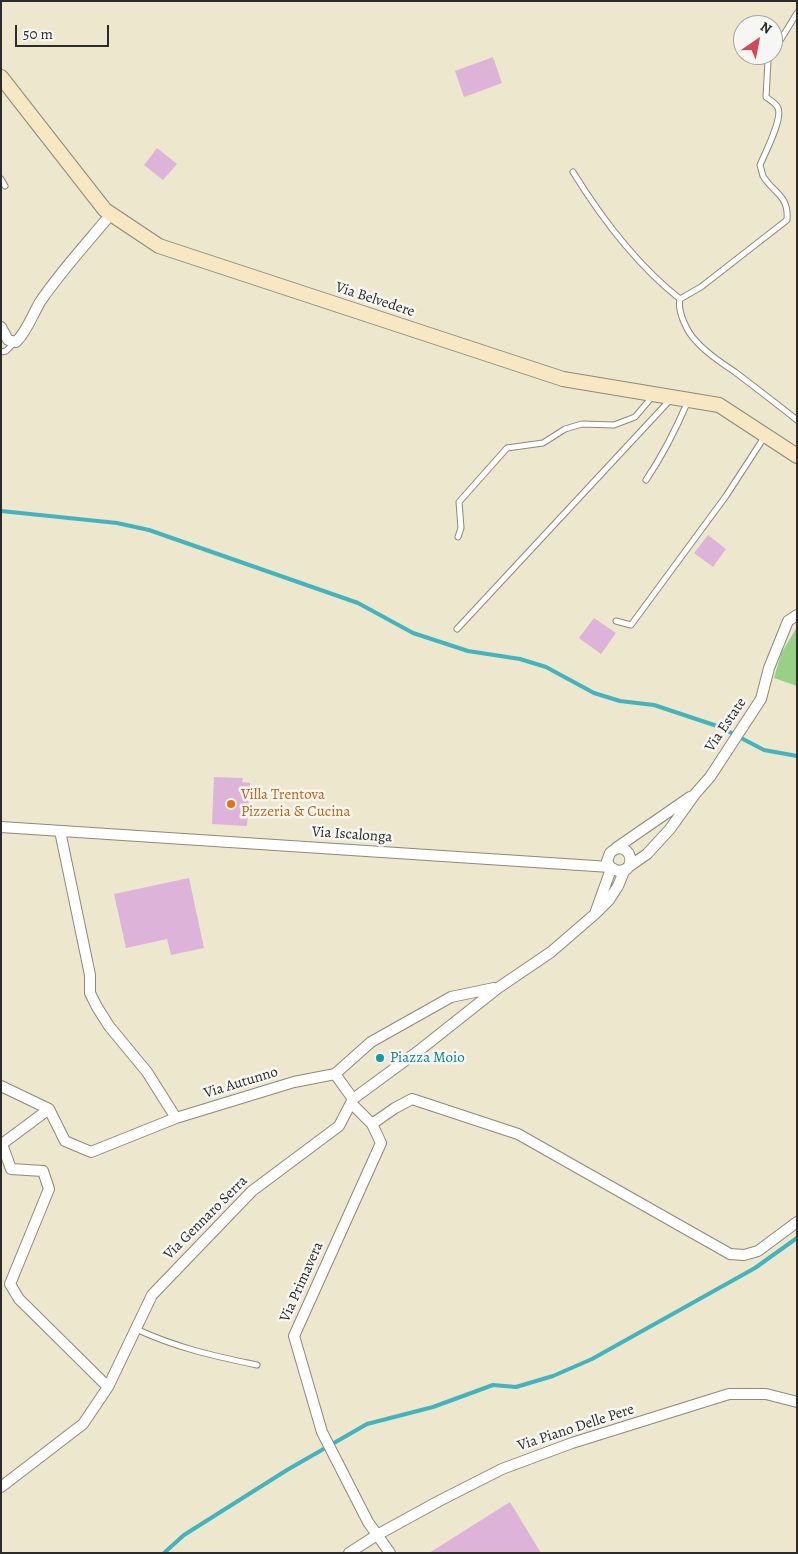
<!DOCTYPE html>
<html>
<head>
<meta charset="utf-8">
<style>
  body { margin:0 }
  #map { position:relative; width:798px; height:1554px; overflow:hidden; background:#ece7cd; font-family:Alegreya,serif }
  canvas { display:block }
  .frame { position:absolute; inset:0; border:2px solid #2b2b2b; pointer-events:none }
  .north { position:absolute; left:733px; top:15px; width:50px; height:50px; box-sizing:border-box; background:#f6f6f2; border:1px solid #a5a5a2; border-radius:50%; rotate:33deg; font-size:14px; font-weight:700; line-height:20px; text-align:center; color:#2b2b2b }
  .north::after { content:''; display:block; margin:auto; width:18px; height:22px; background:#d1495b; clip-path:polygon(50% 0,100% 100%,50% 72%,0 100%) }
  .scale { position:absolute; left:15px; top:25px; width:94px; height:22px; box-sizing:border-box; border:2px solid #2b2b2b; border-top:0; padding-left:6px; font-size:15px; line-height:18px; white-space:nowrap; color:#2b2b2b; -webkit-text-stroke:4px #f6f6f2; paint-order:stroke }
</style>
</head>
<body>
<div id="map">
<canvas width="798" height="1554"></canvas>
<div class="frame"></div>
<div class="north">N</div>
<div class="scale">50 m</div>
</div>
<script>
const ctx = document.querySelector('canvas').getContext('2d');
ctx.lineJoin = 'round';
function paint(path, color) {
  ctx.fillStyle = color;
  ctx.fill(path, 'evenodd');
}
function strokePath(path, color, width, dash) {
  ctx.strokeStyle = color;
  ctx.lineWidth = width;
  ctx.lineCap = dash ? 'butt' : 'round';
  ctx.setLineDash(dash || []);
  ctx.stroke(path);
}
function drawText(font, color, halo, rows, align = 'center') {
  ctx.font = font + ' Alegreya,serif';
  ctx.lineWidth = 5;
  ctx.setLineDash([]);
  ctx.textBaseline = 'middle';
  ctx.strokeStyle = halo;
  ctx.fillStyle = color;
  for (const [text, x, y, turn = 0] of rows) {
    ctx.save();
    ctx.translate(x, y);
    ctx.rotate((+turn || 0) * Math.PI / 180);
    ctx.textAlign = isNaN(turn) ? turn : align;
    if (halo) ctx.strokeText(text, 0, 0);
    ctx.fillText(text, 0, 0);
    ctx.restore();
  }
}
paint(new Path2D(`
  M797 627V686L774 678 781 654Z`), '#96d186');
strokePath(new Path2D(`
  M1 511 117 523 149 530 358 603 413 633 468 651 520 659 546 667 594 693 620 701 654 705 720 727 764 750 797 756
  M164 1553 184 1535 287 1470 367 1424 433 1407 493 1385 516 1387 553 1376 592 1359 755 1268 797 1238`), '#43b3bd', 4);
paint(new Path2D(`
  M493 57 502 83 464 97 455 71Z
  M157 148 177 164 163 180 144 165Z
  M708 535 726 549 713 567 694 553Z
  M594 618 616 633 601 654 579 638Z
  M214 777 243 778 242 782 250 783 247 826 212 824Z
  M189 878 204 948 171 955 167 939 126 948 114 894Z
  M510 1502 541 1553H429Z`), '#deb3d9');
const lane = new Path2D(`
  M773 52 797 13
  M771 55 768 60 766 97C770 100 776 103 778 108 783 119 765 153 760 165 761 168 762 173 763 176 774 194 789 195 787 220L701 287 680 299C677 311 687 332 696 341 707 354 722 363 735 372 756 388 777 404 797 420
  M573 172C602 219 637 265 680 299
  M1 179 5 186
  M1 352 6 351 15 342
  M646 480C663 455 676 429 688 401
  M458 537 461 528 459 502 507 448 543 443 565 429 582 424 614 425 635 417 652 397
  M616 621 631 625 726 496 765 436
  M457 629 670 400
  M136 1329C177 1348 214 1356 257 1365`);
const street = new Path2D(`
  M1 327 8 340 16 342C27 331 32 316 40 302 61 271 87 243 111 214
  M1 827 610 867
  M60 831 90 975V993L97 1007 109 1026 147 1072 176 1118
  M616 848 690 797
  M627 869C637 855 622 841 610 853L607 861 610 867 618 871 624 870 647 854 670 829 695 794 710 777 761 699 769 668 788 621 797 615
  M596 911 611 869
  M335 1074 353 1099
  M1 1086 49 1109 65 1141 91 1152 176 1118 294 1082 335 1074 371 1042 451 997 494 988
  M351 1103 372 1124 381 1143 294 1336 322 1432 368 1522 390 1553
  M49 1109 2 1144 11 1169 43 1171 49 1189 10 1284 19 1299 108 1387
  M372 1124 395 1108 412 1099 518 1134 730 1254 744 1255 758 1251 797 1222
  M1 1487 83 1424 108 1387 152 1295 252 1191 339 1126 353 1099 421 1049 498 988 551 952 595 914 609 900 618 886 625 869
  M349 1553 377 1535 439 1501 502 1469 572 1443 729 1394H766L797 1402`);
const secondary = new Path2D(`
  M1 77 105 210 159 246 563 379 719 405 797 456`);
strokePath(lane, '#8c897c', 7);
strokePath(street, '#8c897c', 12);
strokePath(secondary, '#8c897c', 16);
strokePath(lane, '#fff', 5);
strokePath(street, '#fff', 10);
strokePath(secondary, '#f7e8c3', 14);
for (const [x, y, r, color] of [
  [231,804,5,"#e8710a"],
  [380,1058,5,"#0f9aa8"]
]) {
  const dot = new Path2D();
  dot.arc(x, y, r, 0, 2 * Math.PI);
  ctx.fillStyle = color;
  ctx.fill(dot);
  strokePath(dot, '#f6f6f2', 2);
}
drawText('15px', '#2b2b2b', '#f6f6f2', [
  ["Via Belvedere",375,300,18],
  ["Via Estate",726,725,-56],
  ["Via Iscalonga",352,835,4],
  ["Via Autunno",241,1083,-17],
  ["Via Gennaro Serra",206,1218,-45],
  ["Via Primavera",302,1282,-66],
  ["Via Piano Delle Pere",576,1428,-18]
]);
drawText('15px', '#c56008', '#f6f6f2', [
  ["Villa Trentova",241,795],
  ["Pizzeria & Cucina",241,812]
], 'left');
drawText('15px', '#0d838f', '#f6f6f2', [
  ["Piazza Moio",390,1058]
], 'left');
</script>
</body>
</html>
